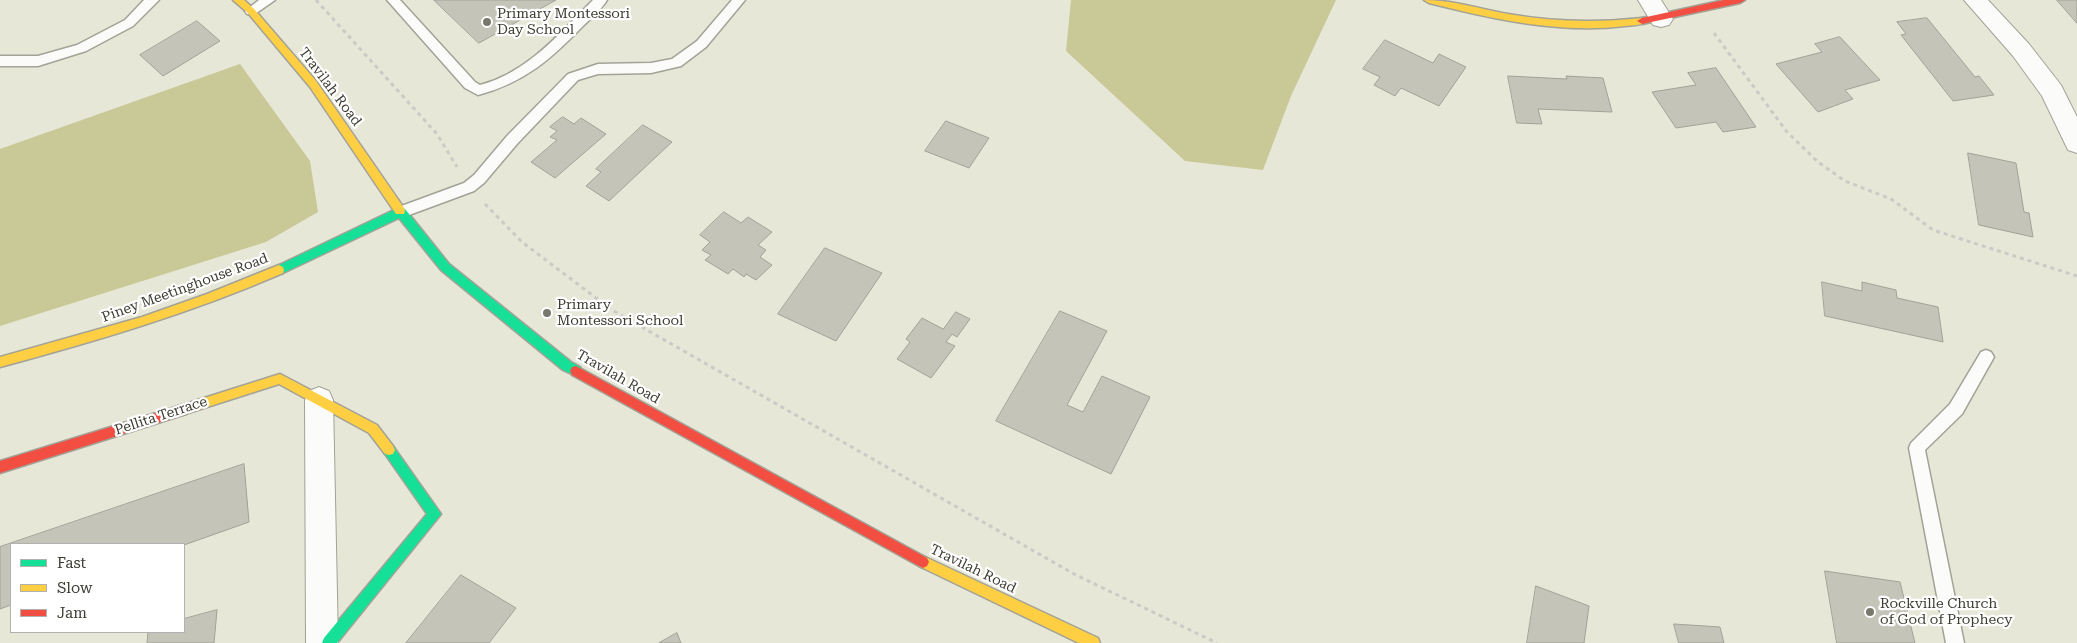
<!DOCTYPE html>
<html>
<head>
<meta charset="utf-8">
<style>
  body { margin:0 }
  #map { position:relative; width:2077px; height:643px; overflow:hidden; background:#e7e7d8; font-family:"Roboto Serif",serif }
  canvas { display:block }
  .legend { position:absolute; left:10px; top:543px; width:175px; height:90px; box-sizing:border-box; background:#fff; border:1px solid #b2b1ad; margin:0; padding:6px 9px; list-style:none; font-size:15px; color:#3e3d33 }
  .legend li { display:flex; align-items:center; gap:10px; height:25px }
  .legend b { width:25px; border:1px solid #b2b1ad }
</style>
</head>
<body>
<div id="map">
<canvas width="2077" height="643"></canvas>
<ul class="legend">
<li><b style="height:6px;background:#16e098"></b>Fast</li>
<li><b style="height:6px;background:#ffcf43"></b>Slow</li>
<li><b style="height:6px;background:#f24e42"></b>Jam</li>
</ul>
</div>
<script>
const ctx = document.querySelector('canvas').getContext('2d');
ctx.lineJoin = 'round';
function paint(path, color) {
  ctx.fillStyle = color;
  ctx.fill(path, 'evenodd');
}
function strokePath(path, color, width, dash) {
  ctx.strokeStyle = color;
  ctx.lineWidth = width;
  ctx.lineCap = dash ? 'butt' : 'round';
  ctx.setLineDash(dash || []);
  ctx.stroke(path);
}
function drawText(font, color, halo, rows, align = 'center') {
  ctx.font = font + ' "Roboto Serif",serif';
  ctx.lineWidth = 4.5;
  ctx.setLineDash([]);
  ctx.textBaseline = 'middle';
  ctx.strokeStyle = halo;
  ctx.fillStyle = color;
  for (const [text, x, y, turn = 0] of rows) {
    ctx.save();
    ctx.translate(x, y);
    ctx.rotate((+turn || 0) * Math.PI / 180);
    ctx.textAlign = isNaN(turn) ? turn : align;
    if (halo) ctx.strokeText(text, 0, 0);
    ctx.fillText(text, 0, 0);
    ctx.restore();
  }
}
paint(new Path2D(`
  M1071 0H1336L1291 96 1263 170 1185 161 1066 51Z
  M240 64 310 161 318 212 266 242 0 326V149Z`), '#c9c897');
const building = new Path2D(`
  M434 0H556L479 43Z
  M2057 0H2077V23Z
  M1927 18 1975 77 1979 76 1994 95 1953 101 1901 35 1906 34 1897 22Z
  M197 21 220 41 163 76 140 55Z
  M1840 37 1880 80 1845 90 1853 99 1818 112 1776 64 1822 52 1815 44Z
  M1385 40 1433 63 1439 54 1466 67 1439 106 1401 88 1395 96 1374 85 1380 77 1363 69Z
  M1716 68 1756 127 1723 132 1716 122 1676 128 1652 92 1696 85 1688 73Z
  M1508 76 1567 79 1566 76 1603 78 1612 112 1538 109 1542 124 1517 123Z
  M563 117 574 124 581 118 606 134 555 178 531 162 557 140 550 137 557 131 550 127Z
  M946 121 989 138 969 168 925 151Z
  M643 125 672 142 609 201 586 186 601 172 596 169Z
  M1968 153 2016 163 2024 212 2029 213 2033 237 1979 225Z
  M724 212 741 223 748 217 772 232 758 245 766 250 760 257 772 265 756 280 746 274 744 277 733 269 728 274 705 260 711 255 702 250 710 242 700 235Z
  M825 248 882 273 836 341 778 314Z
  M1822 282 1862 291V282L1896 290 1897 298 1938 307 1943 342 1825 316Z
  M1060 311 1107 331 1067 405 1083 412 1102 376 1150 397 1111 474 996 421Z
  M956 312 970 319 957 337 952 334 946 342 955 346 931 378 897 359 910 342 906 339 922 318 943 329Z
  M244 464 249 522 184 545 11 544V605L0 609V547Z
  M1825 571 1900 582 1915 643H1837Z
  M461 575 516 608 489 643H406Z
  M1536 586 1589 606 1584 643H1527Z
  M217 610 214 643H147L148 632H184V619Z
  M1674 624 1720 627 1724 643H1679Z
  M677 633 681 643H659Z`);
paint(building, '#c4c4b8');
strokePath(building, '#a1a196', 1);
const lane = new Path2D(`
  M144 0H159L133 26 86 51 38 66H0V56H38L77 45 125 20Z
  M259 0H275L255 14H247L245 11Z
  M387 0H400L475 82 480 85C527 73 560 33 593 0H607C601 10 591 18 583 26 551 59 524 83 478 95L465 88Z
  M732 0H745L706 47 681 66 651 73 598 74 578 80 517 144 484 183 474 191 401 218 396 216 394 212 396 208 464 183 474 175 507 136 568 74 598 64 651 63 672 59 697 41Z
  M1986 350 1991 352 1994 357 1962 414 1925 450 1964 643H1946L1909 448 1911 443 1950 404 1981 352Z`);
const street = new Path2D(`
  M1638 0H1661L1673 19 1669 25 1661 27 1653 25Z
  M1964 0H1988L2029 44 2061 85 2077 117V153L2068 150 2042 96 2013 56Z
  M319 387 329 391 333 400 338 643H306L305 400 309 391Z`);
const fast = new Path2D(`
  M400 207 405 209 449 264 571 362 580 367 582 371 580 375 576 376 563 370 441 270 399 218 283 273H275L274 270 275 267Z
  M389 445 393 446 441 514 337 643H322L324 638 427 514 385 454 383 450 385 446Z`);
const slow = new Path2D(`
  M233 0H244L254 9 316 81 404 208 405 211 404 214H396L310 87 248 13Z
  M1424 0C1453 0 1480 9 1508 14 1553 22 1597 23 1642 18L1647 21C1642 26 1632 25 1625 26 1559 34 1493 19 1429 3Z
  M279 265 283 267 284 270 283 273C191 313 96 341 0 367V357L142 317 207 294Z
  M280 374 377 425 393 446 395 450 393 454 389 455 385 454 369 433 279 384 182 415 178 414 176 410 178 406 182 405Z
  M923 556 1098 638 1100 643H1079L919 566 917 562 919 558Z`);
const jam = new Path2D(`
  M1724 0H1745L1740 3 1642 24 1637 21 1642 18Z
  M576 366 927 558 929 562 927 566 923 568 919 566 572 375 570 371 572 367Z
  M182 405 186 406 188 410 186 414 0 473V461Z`);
strokePath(lane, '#a2a297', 3);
strokePath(street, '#a2a297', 2);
strokePath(fast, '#a2a297', 3);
strokePath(slow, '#a2a297', 3);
strokePath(jam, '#a2a297', 3);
strokePath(new Path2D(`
  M316 0 437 134 457 167
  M1714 33 1787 132 1818 162 1845 181 1891 199 1933 230 2077 276
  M485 204 522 242 612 310 1074 574 1217 643`), '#cbcac4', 3, [4, 4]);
paint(lane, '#fbfbf9');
paint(street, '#fbfbf9');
paint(fast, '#16e098');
paint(slow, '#ffcf43');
paint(jam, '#f24e42');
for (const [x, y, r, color] of [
  [487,22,5,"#79786d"],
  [547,313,5,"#79786d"],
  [1870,612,5,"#79786d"]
]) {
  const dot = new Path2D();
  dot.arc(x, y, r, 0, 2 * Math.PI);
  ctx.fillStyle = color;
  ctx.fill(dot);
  strokePath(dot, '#fff', 2);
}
drawText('14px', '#3e3d33', '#fff', [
  ["Primary Montessori",497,14],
  ["Day School",497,30],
  ["Primary",557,305],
  ["Montessori School",557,321],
  ["Rockville Church",1880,604],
  ["of God of Prophecy",1880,620]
], 'left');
drawText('14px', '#3e3d33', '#fff', [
  ["Travilah Road",330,87,53],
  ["Piney Meetinghouse Road",185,288,-20],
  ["Travilah Road",618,377,30],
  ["Pellita Terrace",161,416,-18],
  ["Travilah Road",973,569,26]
]);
</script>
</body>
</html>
